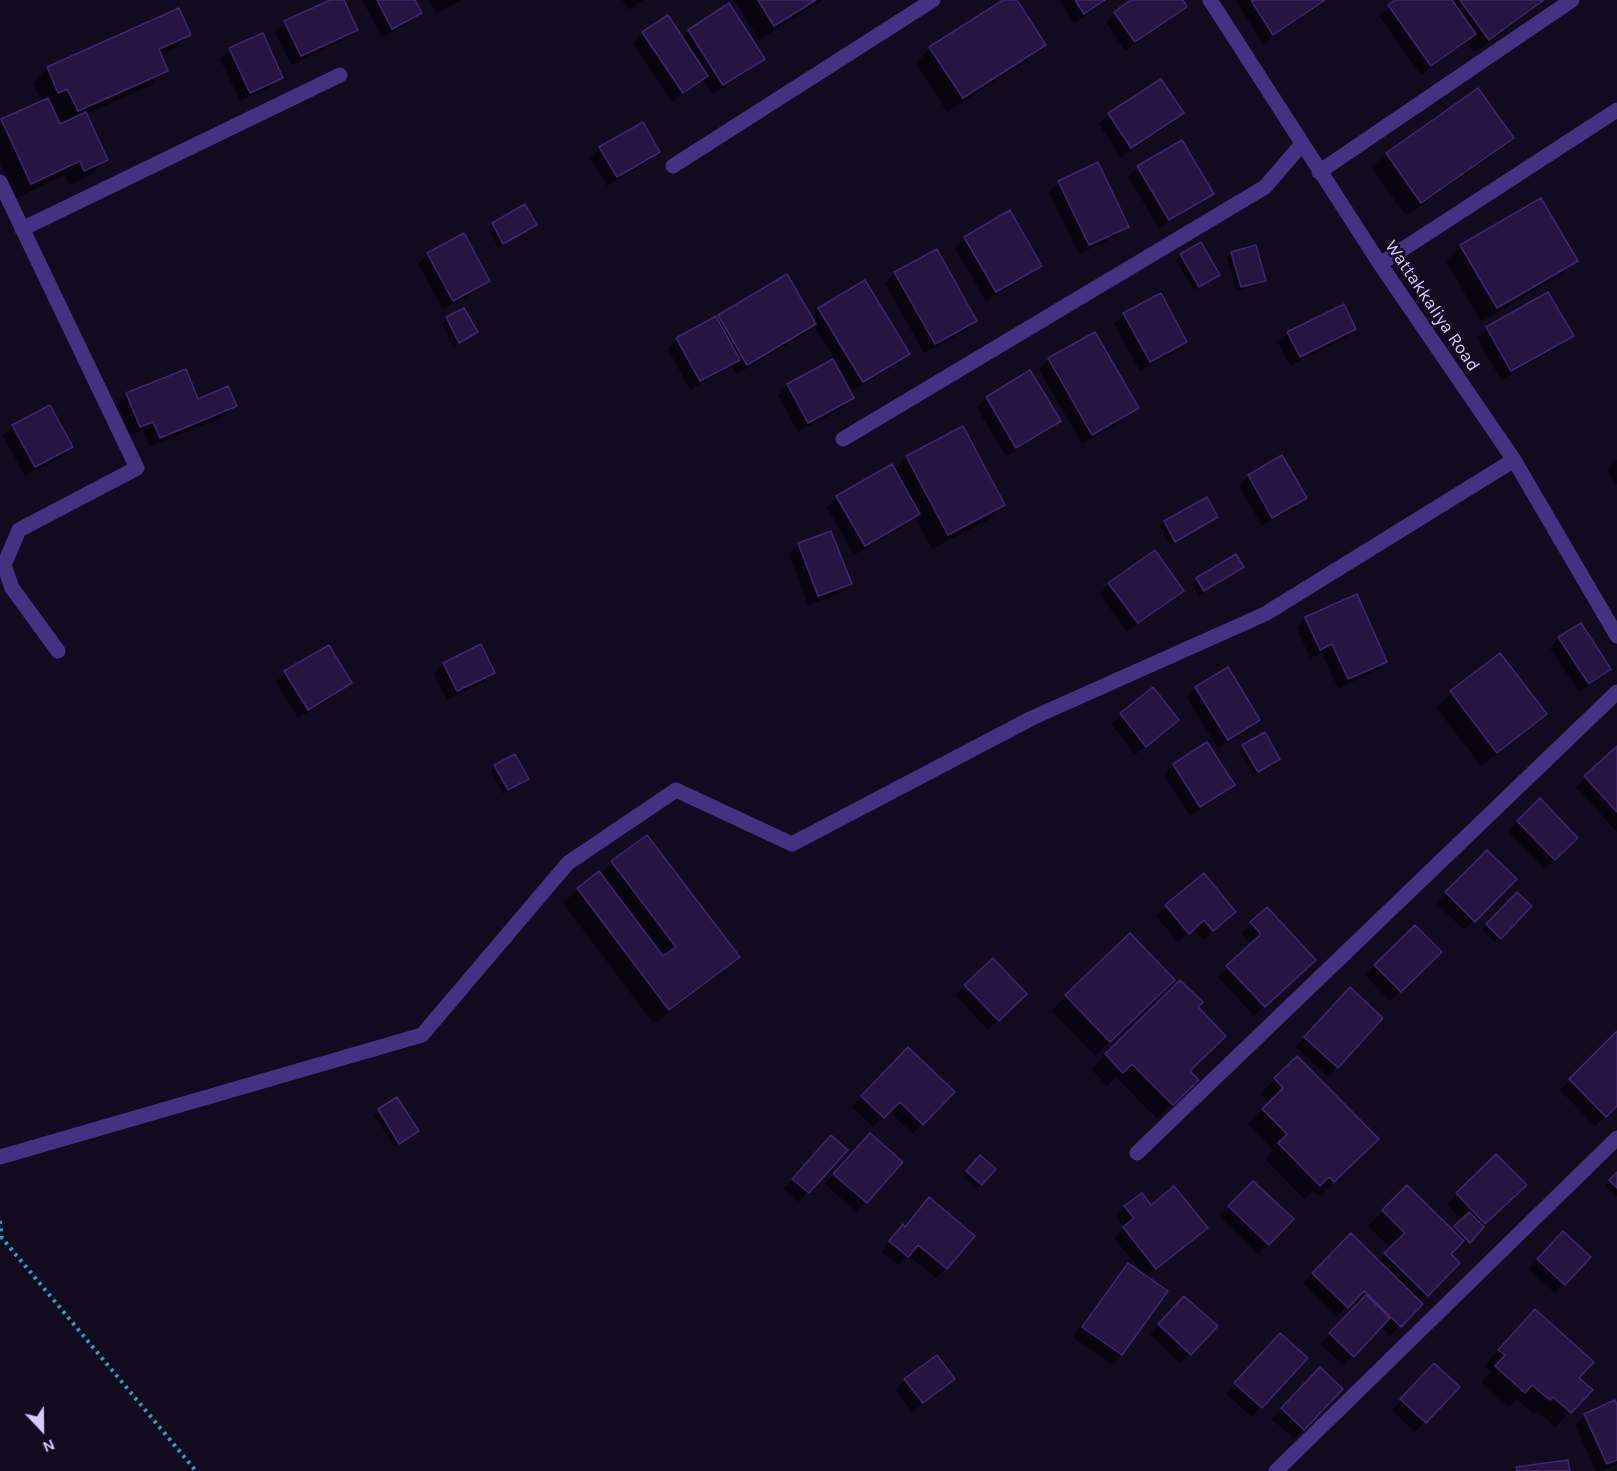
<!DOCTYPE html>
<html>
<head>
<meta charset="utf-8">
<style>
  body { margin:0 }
  #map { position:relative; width:1617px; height:1471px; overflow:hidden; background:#120a1f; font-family:Karla,sans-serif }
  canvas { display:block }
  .north { position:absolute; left:12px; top:1399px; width:60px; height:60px; -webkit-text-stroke:4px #120a1f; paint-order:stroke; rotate:158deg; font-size:16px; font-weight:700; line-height:24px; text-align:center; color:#d9c8ff }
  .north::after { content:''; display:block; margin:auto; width:21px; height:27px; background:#d9c8ff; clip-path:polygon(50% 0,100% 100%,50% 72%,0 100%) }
</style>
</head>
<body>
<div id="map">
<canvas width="1617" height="1471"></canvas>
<div class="north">N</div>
</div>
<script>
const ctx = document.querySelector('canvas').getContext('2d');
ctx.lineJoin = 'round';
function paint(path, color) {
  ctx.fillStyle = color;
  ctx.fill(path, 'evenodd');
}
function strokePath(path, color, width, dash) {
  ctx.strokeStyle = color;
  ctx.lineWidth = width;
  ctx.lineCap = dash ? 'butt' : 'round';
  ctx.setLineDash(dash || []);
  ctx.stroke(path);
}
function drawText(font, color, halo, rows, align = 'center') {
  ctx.font = font + ' Karla,sans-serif';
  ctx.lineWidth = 5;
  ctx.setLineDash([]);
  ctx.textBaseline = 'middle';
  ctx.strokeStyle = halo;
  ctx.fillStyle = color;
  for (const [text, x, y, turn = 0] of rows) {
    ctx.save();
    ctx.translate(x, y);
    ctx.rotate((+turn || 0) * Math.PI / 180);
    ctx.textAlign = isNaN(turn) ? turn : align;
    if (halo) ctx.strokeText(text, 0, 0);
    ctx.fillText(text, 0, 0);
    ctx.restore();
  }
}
paint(new Path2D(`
  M334 0H343L356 29 346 39 291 65 275 32 285 22Z
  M362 0H413L420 13 410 23 382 37Z
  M428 0H461L436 14Z
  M622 0H644L629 10Z
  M734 0H823L759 40Z
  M1006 0H1015L1044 44 1029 59 947 112 916 63 930 48Z
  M1059 0H1108L1074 23Z
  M1134 0H1181L1185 6 1175 16 1125 51 1106 22 1115 13Z
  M1235 0H1324L1316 8 1263 43Z
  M1398 0H1543L1532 11 1474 53 1466 42 1421 75 1379 16Z
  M729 6 763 58 753 68 713 94 703 79 672 102 633 43 643 33 682 38 688 31Z
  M189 34 174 49 160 55 166 70 151 85 85 115 106 160 91 175 69 185 65 175 16 198 0 164V123L42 103 33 83 48 68ZM52 102 62 125 59 126 49 104Z
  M230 49 281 77 271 87 240 101 220 59Z
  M1182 113 1172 123 1121 157 1099 124 1109 114Z
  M1512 138 1497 152 1406 216 1372 169 1387 154Z
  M1181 142 1212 193 1202 203 1172 221 1140 168H1138Z
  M600 148 658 152 649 161 607 186 590 158Z
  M1097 164 1127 226 1117 236 1079 254 1049 192 1059 182Z
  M1137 168 1169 222 1159 228 1128 177Z
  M493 224 535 225 531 230 498 247 488 228Z
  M965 238 1040 266 1031 275 986 301 955 248Z
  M1461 246 1576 261 1561 275 1481 322 1446 261Z
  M1232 253 1264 280 1260 285 1236 291 1227 257Z
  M428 254 488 280 479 290 443 309 418 264Z
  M1181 255 1218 274 1194 290 1176 260Z
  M895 273 975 321 966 331 924 353 885 283Z
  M786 276 811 318 819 309 908 354 898 364 853 390 838 365 836 366 853 398 843 408 798 432 778 395 788 385 835 360 813 325 805 334 737 374 732 366 690 390 668 349 677 339 716 319Z
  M1548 294 1572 335 1562 345 1501 380 1477 338 1487 329Z
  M464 310 476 332 454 346 442 323Z
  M1124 314 1185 341 1176 351 1140 371 1114 324Z
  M1355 328 1345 338 1290 366 1278 343 1288 333Z
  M1049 359 1137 408 1127 418 1082 444 1039 369Z
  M1029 372 1059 421 1049 430 1006 456 977 408 986 398Z
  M127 395 197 401 235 406 225 416 150 447 143 430 130 436 117 404Z
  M13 426 71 447 61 457 25 476 3 436Z
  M962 428 1003 505 988 520 932 549 915 517 909 524 854 555 827 507 837 497 894 470 907 458Z
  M1281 457 1306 497 1296 507 1262 526 1239 486 1248 476Z
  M1617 460V485L1607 470Z
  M1206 499 1217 517 1212 521 1170 545 1160 527 1164 522Z
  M799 545 850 583 840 593 808 605 789 554Z
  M1235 556 1237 571 1199 595 1192 584Z
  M1109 584 1182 591 1172 600 1127 632 1100 594Z
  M1306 618 1385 661 1376 671 1338 688 1322 653 1310 658 1297 628Z
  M1559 638 1609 669 1600 679 1579 692 1550 648Z
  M1500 656 1545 714 1530 729 1481 766 1436 707 1451 693Z
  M444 664 493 672 484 682 447 700 434 674Z
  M285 672 350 683 340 693 298 718 276 682Z
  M1196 688 1258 720 1249 730 1218 748 1187 698Z
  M1153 689 1177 720 1135 755 1111 724Z
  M1207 744 1233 784 1223 794 1190 816 1164 775 1173 765Z
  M1243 746 1278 759 1253 776 1239 751Z
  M1617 748V832L1576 787Z
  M495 767 527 779 523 784 503 794 491 771Z
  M1540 800 1576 838 1544 869 1508 832Z
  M647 837 738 956 723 971 654 1024 563 903 578 889 600 875 612 863Z
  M1487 852 1515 879 1464 930 1436 903Z
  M1204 875 1234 912 1203 940 1194 929 1178 942 1156 916Z
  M1517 894 1530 906 1495 942 1482 930Z
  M1267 909 1304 969 1254 1016 1218 977 1252 945 1241 933Z
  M1415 927 1440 952 1390 1001 1365 975Z
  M1130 935 1158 994 1095 1056 1051 1011Z
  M1180 982 1196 1007 1188 1071 1196 1080 1157 1119 1116 1077 1107 1086 1091 1069Z
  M965 986 1025 994 988 1030 955 995Z
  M1340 999 1337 1067 1327 1076 1296 1047Z
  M1617 1034V1104L1595 1126 1560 1090Z
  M908 1049 953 1092 913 1134 889 1111 873 1127 852 1107Z
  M1297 1058 1377 1139 1319 1196 1313 1191 1304 1199 1265 1159 1273 1150 1248 1124 1270 1103 1260 1094Z
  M397 1099 417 1131 394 1147 374 1115Z
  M860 1145 901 1163 856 1212 825 1184Z
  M821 1147 808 1192 798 1202 784 1189Z
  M1496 1156 1525 1185 1481 1226 1464 1246 1460 1242 1449 1254 1458 1263 1419 1302 1421 1304 1390 1336 1380 1326 1343 1365 1320 1344 1358 1305 1353 1300 1337 1316 1303 1283 1351 1236 1378 1262 1391 1248 1368 1226 1407 1187 1451 1231 1462 1220 1447 1204Z
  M980 1157 994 1169 977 1188 963 1176Z
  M1617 1174V1197L1605 1186Z
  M1253 1183 1292 1219 1258 1254 1220 1217Z
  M1125 1207H1151L1206 1228 1146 1277 1166 1291 1121 1354 1111 1364 1073 1337 1118 1275 1128 1265 1144 1275 1114 1238 1124 1228 1116 1217Z
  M920 1209 946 1268 936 1278 908 1255 898 1265 881 1252Z
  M1554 1242 1564 1284 1555 1293 1529 1269Z
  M1175 1308 1190 1354 1180 1363 1150 1335Z
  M1520 1326 1590 1390 1555 1427 1537 1411 1534 1414 1517 1399 1509 1407 1481 1382 1491 1371 1484 1366Z
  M1270 1345 1261 1407 1252 1417 1226 1394Z
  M1320 1369 1341 1389 1294 1439 1272 1419Z
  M1425 1375 1457 1387 1415 1432 1392 1410Z
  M953 1379 912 1412 896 1390 905 1381Z
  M1617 1409V1464L1602 1471H1596L1575 1425 1585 1415Z`), '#0007');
const building = new Path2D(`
  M330 0H344L358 30 301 56 284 21Z
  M377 0H415L422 13 392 29Z
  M758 0H816L774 26Z
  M1003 0H1017L1046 45 963 98 929 47Z
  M1075 0H1105L1084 14Z
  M1131 0H1183L1187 7 1135 42 1114 12Z
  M1251 0H1325L1273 35Z
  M1395 0H1452L1476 34 1431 66 1388 5Z
  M1460 0H1544L1489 40Z
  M729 3 765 59 723 85 688 30Z
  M179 8 191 35 159 49 168 71 78 111 67 89 58 93 47 67Z
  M668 15 708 76 683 93 642 32Z
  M263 33 283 78 250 93 229 48Z
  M1161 79 1184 113 1131 148 1108 113Z
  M1478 88 1514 138 1421 203 1386 153Z
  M48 98 60 124 86 112 108 160 84 171 80 161 31 184 1 119Z
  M643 122 660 152 617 177 599 147Z
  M1182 140 1214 194 1169 220 1137 166Z
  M1098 162 1129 227 1089 245 1058 181Z
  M1541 198 1578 261 1497 308 1460 245Z
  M525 204 537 225 503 244 492 223Z
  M1010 210 1042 266 996 292 964 237Z
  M464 233 490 281 453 301 427 253Z
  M1201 242 1220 275 1199 287 1180 254Z
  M1256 245 1266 281 1241 287 1231 252Z
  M937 249 977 321 935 344 894 272Z
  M787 274 816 324 747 365 718 315Z
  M865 280 910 354 863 382 818 308Z
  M1548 292 1574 336 1511 371 1486 327Z
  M1161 293 1187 342 1150 362 1123 313Z
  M1344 304 1356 329 1300 357 1287 332Z
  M464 308 478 332 459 343 446 317Z
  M716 316 740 360 700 381 676 338Z
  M1095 332 1139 408 1092 435 1048 358Z
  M833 359 854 398 808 423 787 384Z
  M186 369 198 399 228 386 237 406 160 438 153 422 140 427 126 393Z
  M1030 370 1061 421 1016 448 986 397Z
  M50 405 73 447 35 467 12 425Z
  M963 426 1005 505 948 535 906 456Z
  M1282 455 1307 498 1272 518 1248 475Z
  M892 464 920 514 865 546 836 496Z
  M1207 497 1218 517 1175 542 1164 521Z
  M831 531 852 584 818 596 798 543Z
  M1155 550 1184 591 1138 623 1108 583Z
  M1236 554 1244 567 1204 591 1196 578Z
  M1357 594 1387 662 1348 679 1332 644 1320 650 1305 617Z
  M1581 623 1611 669 1589 684 1558 637Z
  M481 644 495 673 457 691 443 663Z
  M329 645 352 683 308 710 284 671Z
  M1500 653 1547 714 1497 753 1450 691Z
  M1228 667 1260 720 1228 740 1195 687Z
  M1153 687 1179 720 1146 747 1120 713Z
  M1265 732 1280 759 1258 772 1242 745Z
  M1207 742 1235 785 1200 807 1173 764Z
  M1617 746V812L1584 776Z
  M515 754 529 779 508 790 494 765Z
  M1540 798 1578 838 1555 860 1517 821Z
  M647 835 740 957 669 1010 577 888 599 871 663 956 676 947 611 861Z
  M1487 850 1517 879 1475 922 1445 892Z
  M1204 873 1236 912 1213 931 1204 920 1189 934 1165 905Z
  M1517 892 1532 906 1501 939 1486 924Z
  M1267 907 1316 960 1265 1007 1226 966 1261 934 1250 922Z
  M1415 925 1442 952 1401 992 1374 965Z
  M1130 933 1175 980 1110 1042 1065 995Z
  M993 958 1027 994 999 1021 964 985Z
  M1180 980 1203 1002 1198 1007 1226 1036 1190 1071 1199 1080 1173 1105 1132 1064 1123 1073 1105 1054Z
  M1350 987 1383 1018 1338 1068 1304 1037Z
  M1617 1031V1106L1606 1117 1569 1079Z
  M908 1047 955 1092 923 1125 900 1102 884 1118 861 1096Z
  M1297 1056 1379 1139 1334 1182 1329 1177 1320 1186 1278 1143 1287 1134 1262 1109 1283 1088 1274 1078Z
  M397 1097 419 1131 399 1144 378 1109Z
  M870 1133 903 1162 867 1203 833 1174Z
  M831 1135 848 1150 809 1193 792 1179Z
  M1496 1154 1527 1185 1485 1224 1456 1193Z
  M980 1155 996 1169 982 1185 966 1171Z
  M1617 1172V1188L1609 1180Z
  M1253 1181 1294 1219 1269 1245 1228 1206Z
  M1407 1185 1464 1241 1451 1254 1460 1263 1428 1296 1384 1253 1405 1233 1382 1210Z
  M1174 1186 1208 1228 1156 1269 1123 1227 1134 1218 1124 1206 1142 1193 1151 1205Z
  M929 1197 975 1236 947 1269 918 1245 908 1257 889 1241 903 1224 905 1227Z
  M1469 1212 1484 1227 1470 1243 1454 1226Z
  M1563 1231 1591 1257 1565 1285 1537 1259Z
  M1351 1233 1423 1304 1401 1327 1364 1291 1348 1308 1312 1273Z
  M1128 1263 1168 1291 1122 1355 1082 1327Z
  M1366 1295 1390 1318 1354 1357 1329 1333Z
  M1184 1296 1218 1326 1191 1355 1158 1324Z
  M1535 1309 1594 1362 1579 1378 1593 1390 1571 1413 1553 1397 1550 1400 1532 1385 1525 1393 1495 1366 1505 1355 1498 1350Z
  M1280 1333 1308 1358 1262 1408 1234 1383Z
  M937 1355 955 1379 923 1403 904 1379Z
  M1434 1363 1460 1387 1426 1423 1400 1399Z
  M1320 1367 1343 1389 1304 1430 1281 1408Z
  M1615 1400 1617 1405V1460L1607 1464 1584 1414Z
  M1568 1460 1570 1471H1517L1516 1467Z`);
paint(building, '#271541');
strokePath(building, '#42256f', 1.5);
strokePath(new Path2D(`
  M0 1221 2 1238 196 1471`), '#23a4b8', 4, [3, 4.5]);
strokePath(new Path2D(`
  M1210 0 1380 264 1514 460 1617 636
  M673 166 933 0
  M1319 172 1572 0
  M0 182 137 468 19 530 4 565 12 588 58 651
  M22 229 340 75
  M1380 264 1617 110
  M843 439 1265 187 1302 144
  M1137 1153 1617 692
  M0 1157 422 1035 568 863 676 790 792 844 1032 718 1265 614 1514 460
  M1276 1471 1617 1138`), '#443182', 15);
drawText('18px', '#d9c8ff', '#120a1f', [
  ["Wattakkaliya Road",1432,306,56]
]);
</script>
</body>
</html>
